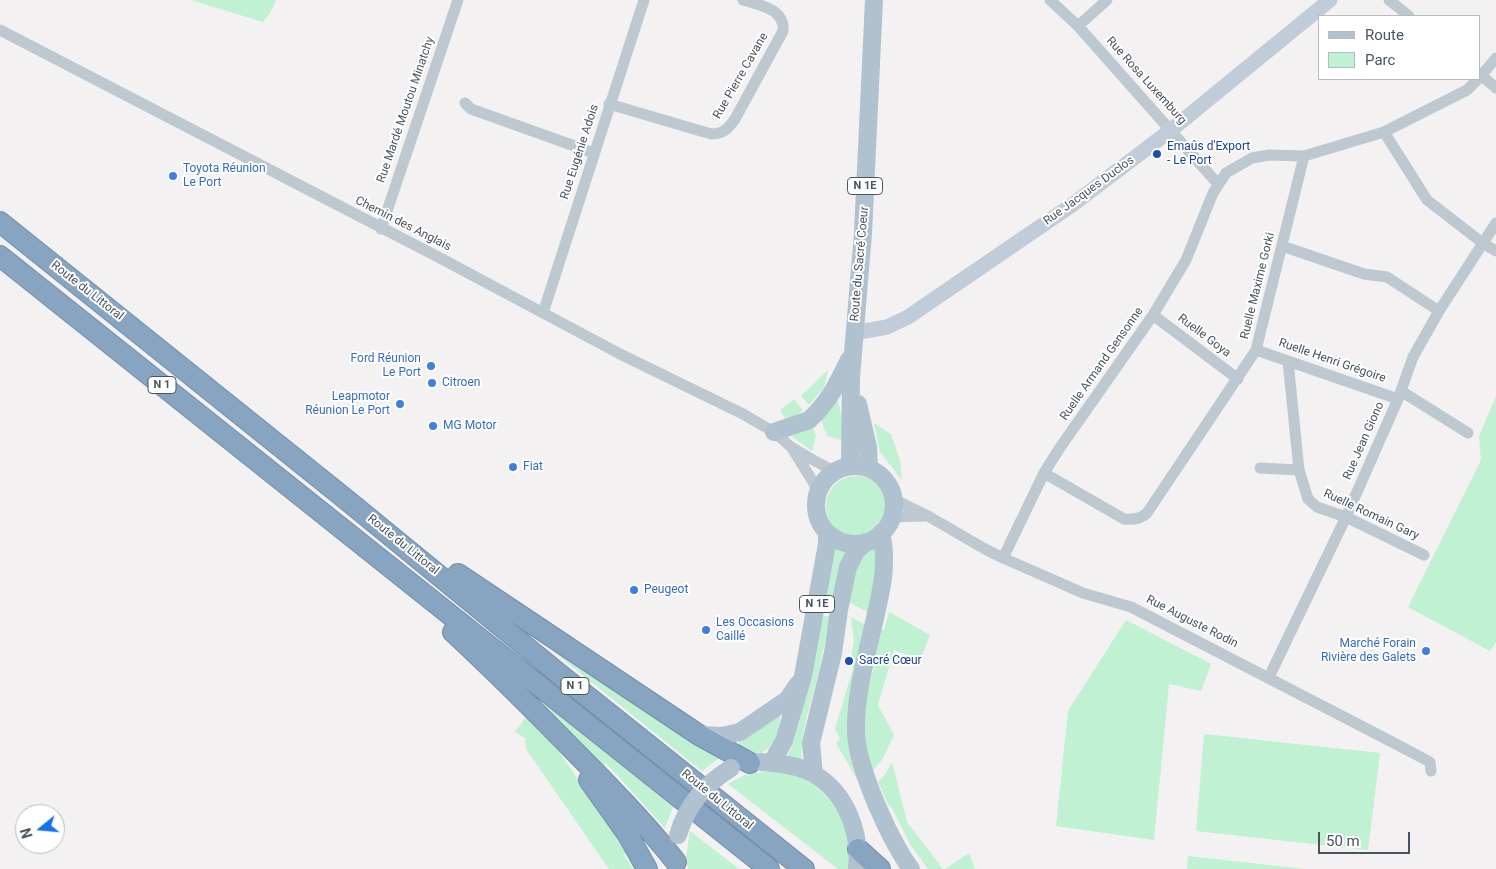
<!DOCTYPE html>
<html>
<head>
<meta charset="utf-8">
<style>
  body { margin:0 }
  #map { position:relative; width:1496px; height:869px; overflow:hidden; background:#f3f1f1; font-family:Roboto,sans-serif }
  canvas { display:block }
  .legend { position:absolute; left:1318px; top:15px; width:162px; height:65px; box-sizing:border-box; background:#fff; border:1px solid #b6bbbf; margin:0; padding:6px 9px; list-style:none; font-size:15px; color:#48545f }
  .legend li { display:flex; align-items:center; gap:10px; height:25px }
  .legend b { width:25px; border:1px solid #b6bbbf }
  .north { position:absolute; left:15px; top:804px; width:50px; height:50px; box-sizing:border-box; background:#fff; border:1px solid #b6bbbf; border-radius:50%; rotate:253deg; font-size:14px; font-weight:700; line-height:20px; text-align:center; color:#48545f }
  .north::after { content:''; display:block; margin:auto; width:18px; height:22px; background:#1373eb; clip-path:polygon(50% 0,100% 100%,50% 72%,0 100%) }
  .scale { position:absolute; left:1318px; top:832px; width:92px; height:22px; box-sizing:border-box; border:2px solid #48545f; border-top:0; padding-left:6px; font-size:15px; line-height:18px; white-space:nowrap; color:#48545f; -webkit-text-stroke:4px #fff; paint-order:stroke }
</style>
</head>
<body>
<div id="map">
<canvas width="1496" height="869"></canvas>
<ul class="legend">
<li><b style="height:6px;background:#b0c1d0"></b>Route</li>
<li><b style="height:14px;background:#bff1d2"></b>Parc</li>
</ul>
<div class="north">N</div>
<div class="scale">50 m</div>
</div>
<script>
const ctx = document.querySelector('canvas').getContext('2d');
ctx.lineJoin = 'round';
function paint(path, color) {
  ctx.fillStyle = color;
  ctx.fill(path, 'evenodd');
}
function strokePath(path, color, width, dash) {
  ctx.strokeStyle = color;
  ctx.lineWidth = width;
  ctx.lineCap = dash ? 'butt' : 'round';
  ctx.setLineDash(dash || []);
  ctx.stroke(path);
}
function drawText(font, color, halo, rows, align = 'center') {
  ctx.font = font + ' Roboto,sans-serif';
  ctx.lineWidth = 4;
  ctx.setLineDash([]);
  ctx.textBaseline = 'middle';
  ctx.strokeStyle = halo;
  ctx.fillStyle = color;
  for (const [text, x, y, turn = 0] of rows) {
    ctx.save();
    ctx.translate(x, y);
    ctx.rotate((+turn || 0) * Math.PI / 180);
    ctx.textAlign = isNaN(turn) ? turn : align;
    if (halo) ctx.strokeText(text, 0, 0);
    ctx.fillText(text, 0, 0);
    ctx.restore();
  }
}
paint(new Path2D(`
  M191 0H276L272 10 263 22Z
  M828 370 824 387 809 405 801 396Z
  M837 396 842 419V440L827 436 819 415Z
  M1496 396V642L1490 651 1408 607 1481 460 1479 436Z
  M794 399 803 410 794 417 785 418 780 410Z
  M874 423 891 434 900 460 902 480 880 452Z
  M811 424 816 436 812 451 786 432Z
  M826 506a30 30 0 1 1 60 0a30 30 0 1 1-60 0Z
  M879 541 871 614 845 600 863 549Z
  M834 546 847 550 832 603 825 602Z
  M889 612 930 635 920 660 894 650 878 705 894 735 882 760 872 771 868 759 861 714 876 660 878 630H884Z
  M823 616H830C826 637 822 657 817 678 811 705 799 734 802 762L786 757 792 748 812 675Z
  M851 617 869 627 850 709 863 778 858 781 836 743 840 739 835 729 853 668 852 653 854 640Z
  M1126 620 1211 664 1201 691 1169 684 1154 840 1056 826 1068 711Z
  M557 647 722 756 702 771 554 652Z
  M536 697 673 807 665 828 607 764 602 765 533 700Z
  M781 709C778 737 775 757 741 755L738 738Z
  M528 714 553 743 627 851 624 855 633 869H609L526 749 525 738 515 732Z
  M1204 734 1380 753 1368 850 1196 831Z
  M892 762 907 822 943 869H928L910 844 892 808 889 806 878 782 886 773Z
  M769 771C778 772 788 772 796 775 817 783 841 809 847 831 850 843 849 856 849 869H838L728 784 745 775Z
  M690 831 739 869H688L686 858Z
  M969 853 975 869H945Z
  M1188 856 1305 869H1187Z`), '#bff1d2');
const highway = new Path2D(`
  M0 222 348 501 558 673 804 869
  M0 256 769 869
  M458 574 699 735 750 763
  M453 632C497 673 539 715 581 758 614 791 647 825 676 862
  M589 780 628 835 647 869
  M858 849 880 869`);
strokePath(highway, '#738fad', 22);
strokePath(new Path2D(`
  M1050 0 1078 26 1218 184
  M1389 0 1409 16
  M1078 26 1107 0
  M0 30 442 259 620 354 743 414 774 432 791 447 813 460 834 471
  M1480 74 1496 88
  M1480 77 1496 58
  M465 103 471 109 594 153
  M609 104 711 134C723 134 728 129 735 119L783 31C785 9 760 5 743 0
  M1384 132 1427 200 1484 244 1496 251
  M381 229 458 0
  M1282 246 1364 274 1387 277 1439 311
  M543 313 644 0
  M1153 315 1238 379
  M1256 350 1398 399
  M1288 361 1299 470 1308 499 1317 507 1346 517 1424 555
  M1401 391 1468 433
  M792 448 818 490
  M1260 468 1299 470
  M1044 473 1124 519C1134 520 1141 519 1147 513L1256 350 1304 156
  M893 499 928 516 985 549 1003 558 1083 593 1131 607 1394 743 1430 762 1431 771
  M892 517 926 516
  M1003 558 1044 473 1059 449 1153 315 1186 260 1213 193 1226 173 1252 158 1269 155 1304 156 1384 132 1467 90 1478 79
  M1269 677 1346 517 1398 399 1413 357 1439 311 1496 223`), '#bec8d0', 11);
strokePath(new Path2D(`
  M854 333 887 327 908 317 1072 205 1171 130 1330 0`), '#c1ccd8', 15);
strokePath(new Path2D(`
  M858 404 868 447 869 468
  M774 432 809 420C828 403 838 383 849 360
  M850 465 851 377 863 233 874 0
  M816 505a39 39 0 1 1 78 0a39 39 0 1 1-78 0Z
  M881 533C889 564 880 596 873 627 865 661 855 698 856 732 857 768 890 840 911 869
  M700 735 721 736 740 732 787 700 798 684
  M761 762C779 763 798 765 814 774 847 794 861 833 857 869
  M772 762 784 741 803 676 827 544V533
  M814 774 811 743 833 653 839 610 848 567 856 551 866 542`), '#b0c1d0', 18);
strokePath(highway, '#87a4c1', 20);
strokePath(new Path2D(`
  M678 835C687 805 704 785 731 768`), '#b0c1d0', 18);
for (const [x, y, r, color] of [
  [1157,154,5,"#1a4fb4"],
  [173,176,5,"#3f7fe0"],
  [431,366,5,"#3f7fe0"],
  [432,383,5,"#3f7fe0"],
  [400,404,5,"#3f7fe0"],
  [433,426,5,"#3f7fe0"],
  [513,467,5,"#3f7fe0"],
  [634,590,5,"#3f7fe0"],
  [706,630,5,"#3f7fe0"],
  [1426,651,5,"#3f7fe0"],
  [849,661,5,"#1a4fb4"]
]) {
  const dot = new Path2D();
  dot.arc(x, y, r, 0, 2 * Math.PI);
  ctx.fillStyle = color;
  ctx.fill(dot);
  strokePath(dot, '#fff', 2);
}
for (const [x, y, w] of [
  [865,186,35],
  [162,385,28],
  [817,604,35],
  [575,686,28]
]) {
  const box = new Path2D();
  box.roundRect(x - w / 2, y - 8.5, w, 17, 4);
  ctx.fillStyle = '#fff';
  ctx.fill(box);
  strokePath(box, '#48545f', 1);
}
drawText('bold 11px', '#48545f', null, [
  ["N 1E",865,186],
  ["N 1",162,385],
  ["N 1E",817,604],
  ["N 1",575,686]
]);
drawText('12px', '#48545f', '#fff', [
  ["Rue Pierre Cavane",741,76,-60],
  ["Rue Rosa Luxemburg",1146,81,48],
  ["Rue Mardé Moutou Minatchy",406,110,-71],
  ["Rue Eugénie Adois",580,152,-72],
  ["Rue Jacques Duclos",1089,191,-36],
  ["Chemin des Anglais",403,224,27],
  ["Route du Sacré Coeur",860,264,-85],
  ["Ruelle Maxime Gorki",1258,286,-76],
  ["Route du Littoral",87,291,38],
  ["Ruelle Goya",1204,336,37],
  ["Ruelle Henri Grégoire",1332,361,19],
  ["Ruelle Armand Gensonne",1102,364,-55],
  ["Rue Jean Giono",1364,441,-66],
  ["Ruelle Romain Gary",1371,515,25],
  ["Route du Littoral",403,545,39],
  ["Rue Auguste Rodin",1192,622,27],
  ["Route du Littoral",717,800,39]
]);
drawText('12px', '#164399', '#fff', [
  ["Emaûs d'Export",1167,147],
  ["- Le Port",1167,161],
  ["Sacré Cœur",859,661]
], 'left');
drawText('12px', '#366cbe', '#fff', [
  ["Toyota Réunion",183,169],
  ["Le Port",183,183],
  ["Ford Réunion",421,359,"right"],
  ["Le Port",421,373,"right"],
  ["Citroen",442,383],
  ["Leapmotor",390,397,"right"],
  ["Réunion Le Port",390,411,"right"],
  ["MG Motor",443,426],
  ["Fiat",523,467],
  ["Peugeot",644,590],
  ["Les Occasions",716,623],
  ["Caillé",716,637],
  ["Marché Forain",1416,644,"right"],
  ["Rivière des Galets",1416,658,"right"]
], 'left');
</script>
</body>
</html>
